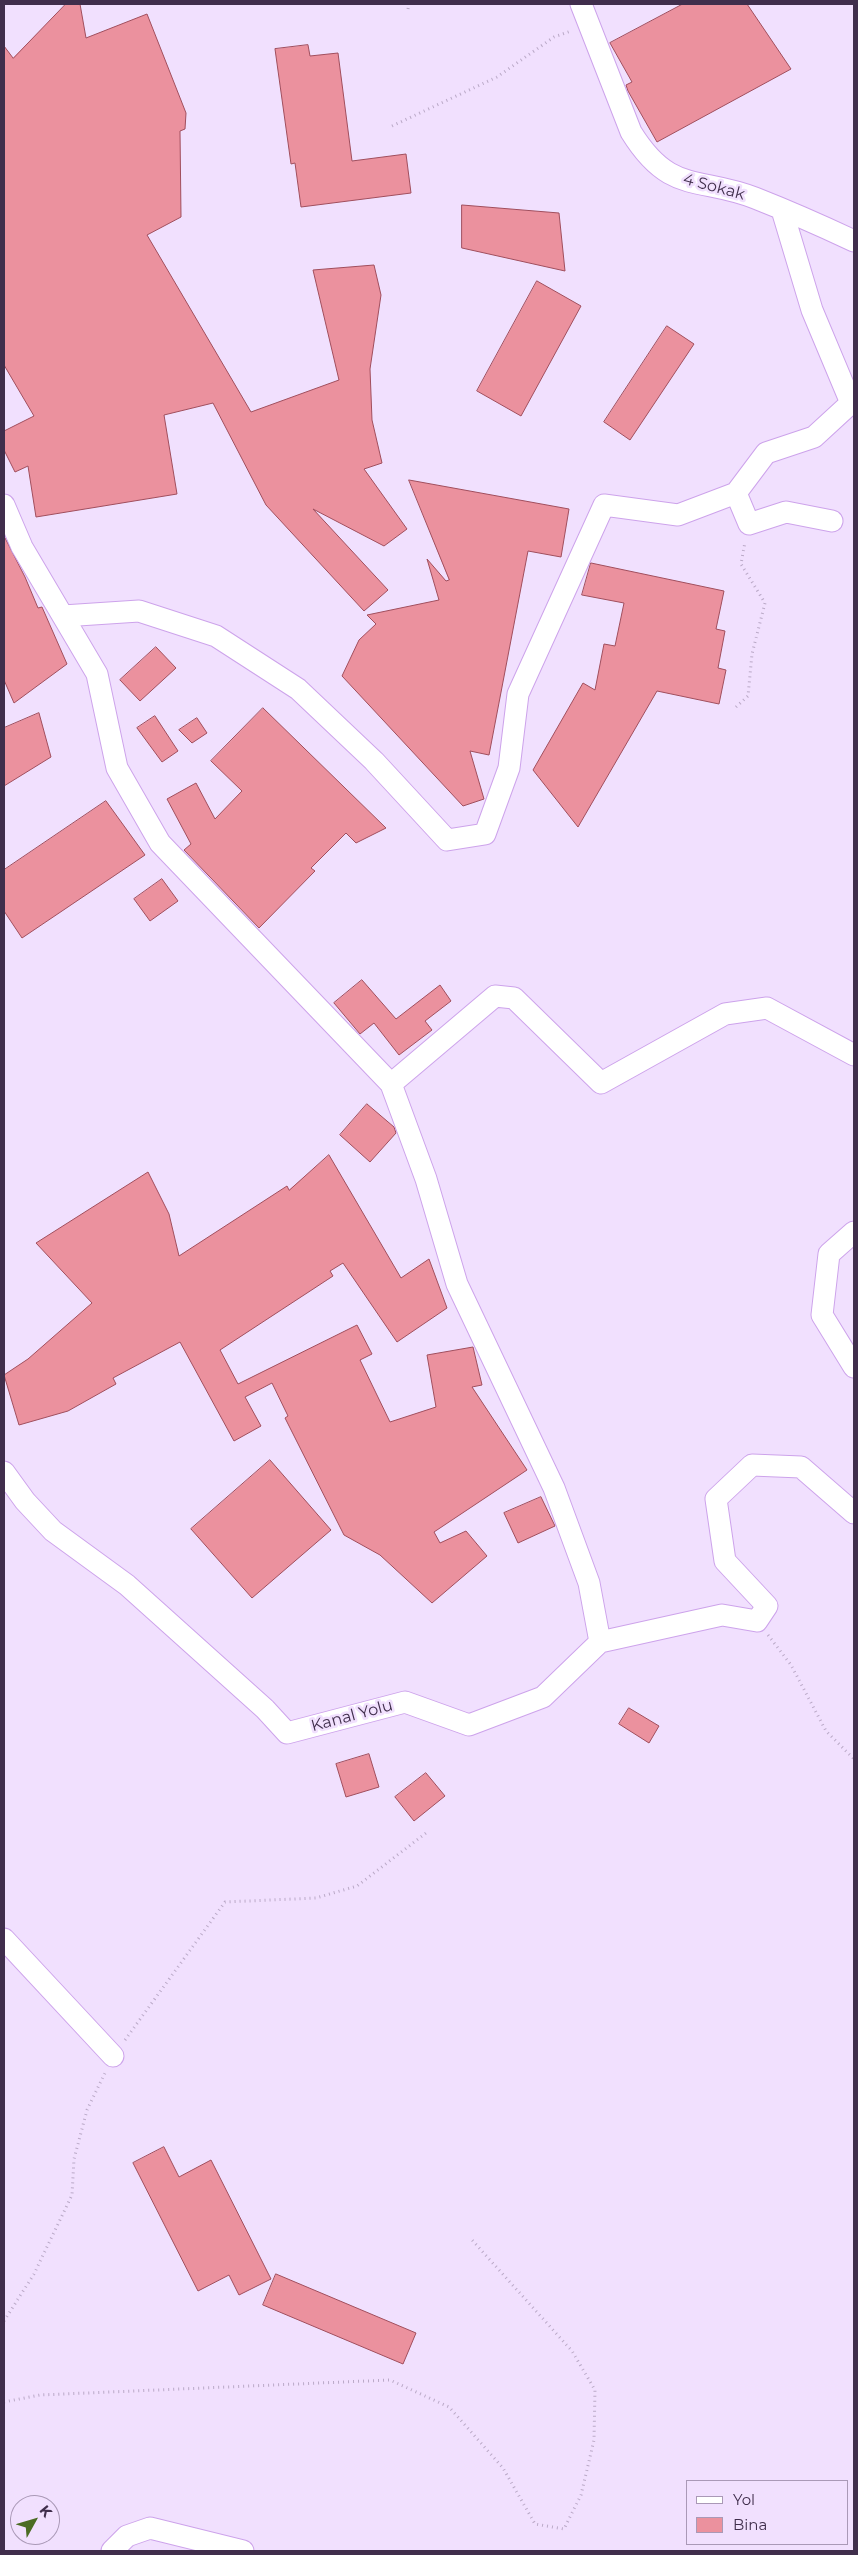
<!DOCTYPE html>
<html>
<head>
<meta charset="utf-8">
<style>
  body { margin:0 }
  #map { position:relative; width:858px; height:2555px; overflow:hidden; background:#f1e0fe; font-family:Montserrat,sans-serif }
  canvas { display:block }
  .frame { position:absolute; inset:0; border:5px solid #402e4c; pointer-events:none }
  .legend { position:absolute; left:686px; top:2480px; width:162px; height:65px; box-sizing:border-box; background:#f1e0fe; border:1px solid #aa99b7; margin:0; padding:6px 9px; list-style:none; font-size:15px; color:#402e4c }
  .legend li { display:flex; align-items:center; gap:10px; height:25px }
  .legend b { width:25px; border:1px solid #aa99b7 }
  .north { position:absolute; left:10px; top:2495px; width:50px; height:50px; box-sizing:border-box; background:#f1e0fe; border:1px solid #aa99b7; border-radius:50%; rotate:51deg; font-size:14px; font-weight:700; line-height:20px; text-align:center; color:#402e4c }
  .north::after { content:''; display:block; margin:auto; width:18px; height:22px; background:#4b6c23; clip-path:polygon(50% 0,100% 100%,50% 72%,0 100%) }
</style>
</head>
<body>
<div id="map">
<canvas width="858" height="2555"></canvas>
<div class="frame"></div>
<ul class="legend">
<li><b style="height:6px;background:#fff"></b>Yol</li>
<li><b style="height:14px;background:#eb919e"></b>Bina</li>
</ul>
<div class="north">K</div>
</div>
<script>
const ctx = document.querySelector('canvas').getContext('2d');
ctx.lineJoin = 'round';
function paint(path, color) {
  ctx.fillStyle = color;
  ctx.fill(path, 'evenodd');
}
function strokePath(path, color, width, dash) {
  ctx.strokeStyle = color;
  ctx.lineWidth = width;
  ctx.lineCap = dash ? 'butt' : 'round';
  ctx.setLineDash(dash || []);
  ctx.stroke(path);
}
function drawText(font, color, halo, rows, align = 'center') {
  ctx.font = font + ' Montserrat,sans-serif';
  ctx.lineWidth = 5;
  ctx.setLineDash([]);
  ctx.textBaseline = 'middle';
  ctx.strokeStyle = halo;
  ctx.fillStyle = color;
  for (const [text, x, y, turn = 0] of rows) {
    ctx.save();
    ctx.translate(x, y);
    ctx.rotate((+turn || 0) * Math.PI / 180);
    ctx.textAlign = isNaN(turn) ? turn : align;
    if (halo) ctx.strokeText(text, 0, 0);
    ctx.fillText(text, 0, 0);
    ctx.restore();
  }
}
const building = new Path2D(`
  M66 4H80L86 38 147 14 186 113 185 129 180 131 181 217 147 235 251 412 339 380 313 270 374 265 381 295 370 369 372 420 382 463 364 469 407 529 384 546 313 509 388 590 364 611 266 505 213 403 164 415 177 494 36 517 28 466 15 472 4 450V431L34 416 4 365V46L13 58Z
  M683 4H747L791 69 657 142 628 91 626 85 632 82 610 43Z
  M308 45 310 56 338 53 352 161 406 154 411 193 301 207 295 163 291 164 275 49Z
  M462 205 559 213 565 271 462 248Z
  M537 281 581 306 521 416 477 391Z
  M667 326 694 344 630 440 604 422Z
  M409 480 569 509 561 557 528 551 489 755 470 751 484 799 463 806 342 676 359 640 376 624 367 615 439 600 427 559 446 581 449 580Z
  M4 536 25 577 38 608 42 607 67 664 14 703 4 680Z
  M591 563 724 591 716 629 725 631 718 668 726 670 719 704 657 691 578 827 533 770 583 683 595 690 604 644 615 646 624 603 582 595Z
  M156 647 176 668 140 701 120 680Z
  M263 708 386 828 356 843 346 833 311 868 315 871 259 928 184 850 191 844 167 799 196 783 215 819 242 791 211 761Z
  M39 713 51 757 4 786V728Z
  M155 716 178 751 162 762 137 728Z
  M197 718 207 733 192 743 179 730Z
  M106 801 145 855 22 938 4 911V870Z
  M162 879 178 901 150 921 134 899Z
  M362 980 396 1019 440 985 451 1001 425 1021 432 1030 399 1055 374 1023 360 1034 334 1003Z
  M367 1104 394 1127 396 1133 370 1162 340 1135Z
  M329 1155 401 1278 429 1259 447 1308 397 1342 343 1263 330 1271 333 1276 220 1350 238 1384 357 1325 372 1354 360 1360 390 1422 436 1407 427 1355 473 1347 482 1385 472 1387 527 1470 434 1532 440 1543 466 1531 487 1556 432 1603 380 1555 344 1535 285 1418 288 1416 272 1383 245 1397 261 1426 234 1441 180 1342 113 1378 116 1384 68 1411 19 1425 4 1375 28 1359 92 1303 36 1243 148 1172 169 1214 179 1256 287 1186 289 1190Z
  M270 1460 331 1530 252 1598 191 1529Z
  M541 1497 555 1526 518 1543 504 1513Z
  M629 1708 659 1726 649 1743 619 1724Z
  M369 1754 379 1787 346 1797 336 1764Z
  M426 1773 445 1796 414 1821 395 1797Z
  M164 2147 179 2177 211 2160 271 2279 239 2295 229 2275 198 2291 133 2163Z
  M276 2274 416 2333 403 2364 263 2305Z`);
paint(building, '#eb919e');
strokePath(building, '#a04e5d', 1);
const minor = new Path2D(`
  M581 4 631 132C670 195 698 176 755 198 788 211 822 226 854 241
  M782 210 812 310 851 403 814 437 766 453 736 493 749 524 786 512 832 521
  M4 505 22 547 97 674 117 768 160 843 391 1084 426 1179 457 1284 554 1488 589 1583 600 1642
  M63 616 139 611 216 636 298 689 374 761 447 840 485 834 509 768 518 694 604 505 678 515 736 493
  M391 1084 495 996 514 998 601 1083 725 1014 767 1008 854 1055
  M854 1232 829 1254 822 1315 854 1367
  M4 1472 25 1501 53 1531 127 1585 265 1709 287 1733 405 1702 469 1725 543 1697 600 1642 722 1615 757 1621 767 1606 725 1561 716 1499 752 1465 801 1467 854 1513
  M4 1939 113 2056
  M112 2551 127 2536 150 2528 243 2551`);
strokePath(minor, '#cda3eb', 23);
strokePath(new Path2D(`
  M408 9 409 4
  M392 126 497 77 554 37 571 31
  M736 707 748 696 752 654 765 603 741 564 745 542
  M768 1635 791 1665 826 1731 854 1759
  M125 2040 225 1902 316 1898 357 1886 426 1833
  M4 2321 34 2274 72 2195 74 2159 87 2110 105 2073
  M4 2402 40 2395 390 2380 449 2407 503 2468 535 2524 564 2529 581 2495 594 2440 595 2390 572 2351 472 2240`), '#baa9c7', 3, [1, 4]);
strokePath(minor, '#fff', 21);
drawText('16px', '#402e4c', '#f1e0fe', [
  ["4 Sokak",714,187,15],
  ["Kanal Yolu",352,1716,-15]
]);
</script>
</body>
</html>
